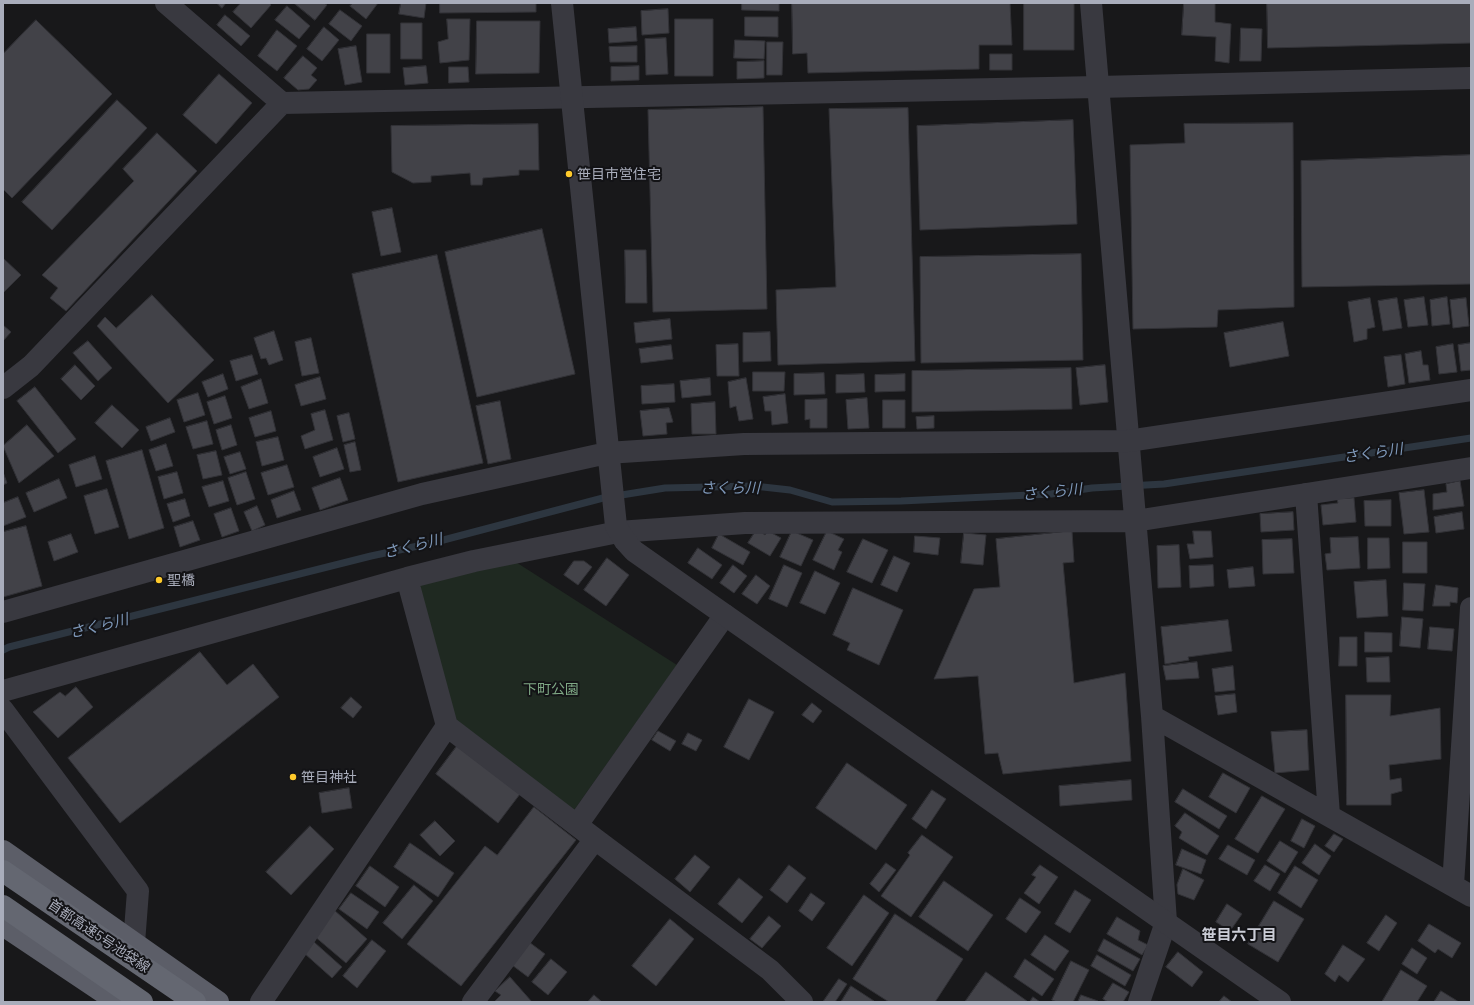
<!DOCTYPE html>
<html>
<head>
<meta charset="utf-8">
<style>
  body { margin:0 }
  #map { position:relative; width:1474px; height:1005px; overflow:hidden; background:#18181a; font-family:Barlow,sans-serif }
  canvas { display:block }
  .frame { position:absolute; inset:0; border:4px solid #a9adbb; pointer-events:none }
</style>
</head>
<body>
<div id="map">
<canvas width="1474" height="1005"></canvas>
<div class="frame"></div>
</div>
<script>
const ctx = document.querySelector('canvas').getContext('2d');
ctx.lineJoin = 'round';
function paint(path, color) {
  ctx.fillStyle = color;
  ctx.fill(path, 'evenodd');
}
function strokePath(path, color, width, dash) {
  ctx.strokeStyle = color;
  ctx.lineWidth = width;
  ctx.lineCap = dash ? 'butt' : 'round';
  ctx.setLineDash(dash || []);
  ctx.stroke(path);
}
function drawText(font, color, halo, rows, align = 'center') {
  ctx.font = font + ' Barlow,"Noto Sans JP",sans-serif';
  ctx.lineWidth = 4;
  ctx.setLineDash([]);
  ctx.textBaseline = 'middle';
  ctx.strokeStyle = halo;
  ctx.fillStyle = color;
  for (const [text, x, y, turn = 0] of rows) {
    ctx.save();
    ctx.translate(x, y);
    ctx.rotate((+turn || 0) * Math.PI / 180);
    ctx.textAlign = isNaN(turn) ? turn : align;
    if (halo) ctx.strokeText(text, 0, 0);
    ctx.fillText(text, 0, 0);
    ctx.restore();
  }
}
paint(new Path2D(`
  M511 559 677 665 572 813 453 724 417 581Z`), '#1f2921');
strokePath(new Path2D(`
  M3 650 9 647 371 556 432 543 603 498 665 488 754 486 790 490 832 502 901 501 1051 494 1092 488 1164 484 1471 438`), '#2d3640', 7);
const building = new Path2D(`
  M217 3H226L222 8Z
  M241 3H269L271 5 251 28 233 12Z
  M294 3H324L327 5 315 20Z
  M353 3H378L366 19 350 6Z
  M401 3H426L424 18 399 14Z
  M440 3H536V12L440 13Z
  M742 3H779V11L742 10Z
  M792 3H1010L1012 45H979V69L808 73 807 53 793 54Z
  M1024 3H1074V50H1024Z
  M1184 3H1215V22L1231 24 1229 63 1215 61 1216 37 1182 35Z
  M1267 3H1471V43L1268 48Z
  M287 6 310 26 299 39 275 20Z
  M668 9 669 33 642 35 641 11Z
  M340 10 362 26 351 41 329 24Z
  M225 15 250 36 241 46 217 25Z
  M745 17H778V37L745 36Z
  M447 19H470L469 60 440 63 438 42 448 39Z
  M675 19H713V76H675Z
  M36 20 112 94 12 198 3 189V54Z
  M477 21H540L539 73 476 74Z
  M401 23H422V59H401Z
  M324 27 339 40 322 61 307 49Z
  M636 27 637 41 609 43 608 29Z
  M1241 28 1262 29 1261 61H1240Z
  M277 30 297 46 277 71 258 56Z
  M367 34H390V73H367Z
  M666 38 668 74 646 75 645 39Z
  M735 40 765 41 764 59 734 58Z
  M767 42H783L782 75H767Z
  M356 46 362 82 345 85 338 49Z
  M637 46V62H610L609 47Z
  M990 54H1012V70H990Z
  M303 56 317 68 311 75 317 80 309 89 298 90 284 78Z
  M764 61V78L737 79V62Z
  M426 66 428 83 405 85 403 68Z
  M639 66V80L611 81V67Z
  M449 67H468L469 82 449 83Z
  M219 74 252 103 216 144 183 115Z
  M117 100 147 128 52 230 22 202Z
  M763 107 767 309 653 312 648 110Z
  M908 108 915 361 778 365 776 290 836 287 829 109Z
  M1073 120 1077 224 920 230 917 126Z
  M1293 123 1294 307 1218 310 1217 327 1133 329 1130 145 1185 143 1184 124Z
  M538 124 539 170H519V175L483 178 482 185H471L470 173 431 176V182L413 183 392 172 391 126Z
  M157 133 197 171 66 311 50 298 58 288 42 275 134 181 123 169Z
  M1471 155V284L1302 287 1301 161Z
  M392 208 401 252 381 256 372 212Z
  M542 229 575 374 477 397 445 252Z
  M625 250H646L647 303H626Z
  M1081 254 1083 360 921 363 920 257Z
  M437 255 483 463 398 482 352 274Z
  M3 258 21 275 3 293Z
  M152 295 214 360 168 403 97 326 105 317 116 328Z
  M1424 297 1428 325 1408 327 1404 300Z
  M1447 297 1450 324 1432 326 1430 300Z
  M1370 298 1375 327 1367 329V339L1354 342 1348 302Z
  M1397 298 1402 328 1383 331 1378 301Z
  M1466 298 1469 326 1453 328 1450 300Z
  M670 319 672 339 636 343 634 323Z
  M1283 322 1289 356 1230 367 1224 333Z
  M3 325 11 332 3 341Z
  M274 331 283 360 269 365 266 358 261 359 254 338Z
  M770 332 771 361 743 362V333Z
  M311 338 319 373 302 376 295 342Z
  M88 341 112 368 98 381 73 353Z
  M1471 343V370L1461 371 1458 345Z
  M738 344 739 376H717L716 345Z
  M1453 344 1457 372 1439 374 1436 347Z
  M671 345 673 359 641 363 639 349Z
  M1421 351 1423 365H1428L1430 380 1409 383 1405 354Z
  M252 355 258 374 236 381 230 361Z
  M1401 355 1405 384 1388 387 1384 357Z
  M75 365 95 386 81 400 61 379Z
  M1105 365 1108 402 1080 405 1076 368Z
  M1071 368 1072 409 912 412V371Z
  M753 372H785L784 391H753Z
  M824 373 825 394 794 395V374Z
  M223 374 228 389 208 397 202 382Z
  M864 374 865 392 836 393V375Z
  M905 374V391L875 392V375Z
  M320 377 326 399 301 406 295 385Z
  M710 378 711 395 682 398 680 381Z
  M746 378 753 419 739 421 736 406 730 408 728 382Z
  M261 379 268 403 249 409 241 387Z
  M674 384 675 402 642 404 641 386Z
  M35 387 76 439 58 453 17 401Z
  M198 393 205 415 184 422 177 400Z
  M785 394 788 423 772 425 771 411H765L763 397Z
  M225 396 232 418 214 424 207 402Z
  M867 398 869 428 848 429 846 400Z
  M827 399V428H810V419L805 420V400Z
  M883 400H905V428H883Z
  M500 401 511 459 488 464 476 406Z
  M715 402 716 434H692L691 404Z
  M112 405 139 430 122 448 95 423Z
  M669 408 673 422 666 423 667 434 643 436 640 411Z
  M325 410 333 440 305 449 301 436 315 430 311 414Z
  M271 411 276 431 255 437 249 418Z
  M349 413 355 439 343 442 337 416Z
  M934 416V428L917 429 916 417Z
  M170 418 175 432 151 441 146 427Z
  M207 421 213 444 193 449 186 427Z
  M27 425 54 456 19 483 3 446Z
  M231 425 237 445 222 450 216 430Z
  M278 437 284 460 262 466 256 442Z
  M355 442 361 470 350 472 344 445Z
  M166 444 173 466 156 471 149 450Z
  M337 448 344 469 320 477 313 457Z
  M142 450 164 528 129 539 106 461Z
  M216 451 222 475 203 479 197 455Z
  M240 452 246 469 230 474 224 457Z
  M95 456 102 479 76 487 69 465Z
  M287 465 294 487 268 495 261 473Z
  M3 472 7 483 3 485Z
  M177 472 183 493 164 499 158 477Z
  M246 472 255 499 237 505 228 478Z
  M340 478 348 500 320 510 312 488Z
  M59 479 67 498 34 512 26 493Z
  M223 481 229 501 209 507 202 487Z
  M1460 481 1464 506 1433 510V494L1447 492 1446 484Z
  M107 489 119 527 95 534 84 496Z
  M1424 490 1429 532 1404 534 1399 493Z
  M294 491 301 510 277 518 271 500Z
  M18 497 26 517 3 526V503Z
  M1354 498 1356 522 1323 525 1321 505 1338 503 1337 499Z
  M185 499 190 516 173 522 167 504Z
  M1391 500V526H1365L1364 501Z
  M257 506 265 525 252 531 244 512Z
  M231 508 239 531 222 537 214 514Z
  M1293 512 1294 530 1261 532 1260 514Z
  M1462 512 1464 529 1436 533 1434 517Z
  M193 521 200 540 180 547 174 527Z
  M26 526 42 586 3 597V532Z
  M757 529 765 535 768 531 781 538 770 556 748 543Z
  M792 531 813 540 801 566 780 557Z
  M827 531 844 539 838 550 842 552 834 570 813 560Z
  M1072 531 1074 562 1063 563 1074 683 1125 673 1131 761 1003 774 998 753 985 754 978 676 934 679 974 589 1000 587 996 539Z
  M1193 531H1211L1213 557 1190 559 1187 544H1194Z
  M964 533 986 535 983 565 961 563Z
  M71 534 78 552 54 561 48 542Z
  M719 534 750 552 743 565 712 548Z
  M915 536 940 538 938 555 914 552Z
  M1358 537 1360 568 1327 570 1325 554 1331 553 1330 538Z
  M1368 538H1389L1390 568 1368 569Z
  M863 539 888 550 872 583 847 572Z
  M1292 539 1294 573 1263 574 1262 540Z
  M1403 542H1427V573H1403Z
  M1179 545 1181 587 1158 588 1157 546Z
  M698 548 722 565 712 579 688 563Z
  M894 556 910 563 897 592 881 585Z
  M607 558 629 575 606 606 584 590Z
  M574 561H584L592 567 578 585 564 575Z
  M733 565 747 576 734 593 720 583Z
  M784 565 802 573 787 607 769 599Z
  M1213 565 1214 586 1190 588 1189 566Z
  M1253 567 1255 586 1229 588 1227 570Z
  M815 571 840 583 825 614 800 603Z
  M756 575 770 586 757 604 742 594Z
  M1386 580 1388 616 1357 618 1354 582Z
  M1404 583 1425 584 1423 611 1403 610Z
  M1436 585 1458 588 1457 603 1450 602V606H1433Z
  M853 588 903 610 879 665 847 650 850 643 833 635Z
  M1402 617 1423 619 1420 648 1400 646Z
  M1228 620 1232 651 1188 657 1189 660 1165 664 1161 627Z
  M1430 627 1454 629 1452 651 1428 649Z
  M1365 632 1392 633V652H1365Z
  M1340 637H1357V666H1339Z
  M200 652 227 685 253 664 279 697 120 823 68 758Z
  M1389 657 1390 682H1367L1366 658Z
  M1197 662 1199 678 1166 680 1163 666Z
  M1233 666 1235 690 1215 692 1212 669Z
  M76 687 93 707 58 738 33 712 60 692 65 696Z
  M1235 694 1237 712 1218 715 1215 696Z
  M1346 695H1391L1390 716 1440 708 1441 759 1389 765 1390 780 1401 778 1402 791 1391 794V805H1347Z
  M351 697 362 707 353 718 341 708Z
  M749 699 774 712 749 760 724 747Z
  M812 703 822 711 813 723 802 715Z
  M1307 730 1309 770 1275 773 1271 732Z
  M658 731 676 741 670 751 652 740Z
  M688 733 702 740 696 751 682 744Z
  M457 746 520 794 498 823 436 774Z
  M847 763 907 805 876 850 816 808Z
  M1223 773 1250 788 1236 813 1209 797Z
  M1131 780 1132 800 1060 806 1059 786Z
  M349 788 352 808 322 813 319 793Z
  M1183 789 1227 816 1219 829 1175 802Z
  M932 790 946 799 926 829 912 819Z
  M1262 796 1285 809 1258 853 1235 839Z
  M534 807 576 840 461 986 407 944 485 846 497 855Z
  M1185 813 1219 836 1207 855 1179 838 1182 832 1175 826Z
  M1302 819 1315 826 1304 848 1291 841Z
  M435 821 455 841 440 856 420 835Z
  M310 826 334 849 291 895 266 872Z
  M1334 834 1343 839 1334 852 1325 846Z
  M922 835 953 857 911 917 881 896 910 855 908 853Z
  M1280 841 1298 852 1285 873 1267 861Z
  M410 843 454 873 438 897 394 867Z
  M1315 844 1331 856 1319 875 1302 863Z
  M1228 845 1255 860 1247 875 1219 859Z
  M1182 849 1206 860 1201 874 1176 865Z
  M695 855 710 867 690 892 675 879Z
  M886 863 896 870 879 892 870 884Z
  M789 865 806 878 787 903 770 890Z
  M1040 865 1058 877 1039 904 1024 893 1036 877 1032 875Z
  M1265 865 1280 874 1270 891 1254 881Z
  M370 866 399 887 385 907 356 886Z
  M1295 866 1318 880 1301 908 1278 893Z
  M1183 869 1204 880 1194 900 1178 894 1177 885Z
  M739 878 763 897 742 923 718 904Z
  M944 881 993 915 968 951 919 917Z
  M414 885 433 901 402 939 383 923Z
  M1075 890 1091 900 1070 933 1055 924Z
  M351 893 379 912 367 929 339 909Z
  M811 893 825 903 812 921 799 911Z
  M864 895 889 913 852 966 827 948Z
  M1020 898 1041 912 1026 933 1006 919Z
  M1274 901 1304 919 1278 962 1248 944Z
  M1227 904 1242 914 1230 931 1216 922Z
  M334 910 367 939 346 963 313 935Z
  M895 914 963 959 935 1002H889L853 979Z
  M1386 915 1397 923 1379 951 1367 943Z
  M769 916 781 926 762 948 750 939Z
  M1117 917 1140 931 1138 940 1148 945 1142 955 1107 934Z
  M670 919 694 939 656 986 632 966Z
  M1429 924 1461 943 1452 958 1438 949 1435 953 1418 941Z
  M1045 935 1069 951 1055 971 1031 955Z
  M1104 939 1140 959 1133 971 1098 951Z
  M372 940 386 951 357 988 343 976Z
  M314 942 342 967 332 978 304 953Z
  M529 942 545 954 528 977 512 965Z
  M1343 945 1365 959 1348 982 1339 975 1335 982 1325 974Z
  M1412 948 1427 958 1417 974 1402 964Z
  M1178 952 1203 972 1192 987 1166 967Z
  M1097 955 1131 975 1125 986 1091 966Z
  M551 959 567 972 548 995 532 982Z
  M1025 959 1054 979 1042 996 1014 977Z
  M1071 961 1089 970 1073 1002H1057L1052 1000Z
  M1401 970 1427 986 1417 1002H1382Z
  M986 972 1027 1001 1026 1002H965Z
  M510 977 532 1002H494L501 995 495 991Z
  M839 979 847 984 835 1002H823Z
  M1113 983 1129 992 1123 1002H1108L1103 999Z
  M851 986 874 1001 873 1002H841Z
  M1441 991 1459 1002H1434Z
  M594 995 602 1002H588Z
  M1081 995 1098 1001V1002H1078Z
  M1224 996 1232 1002H1219Z
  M1033 997 1040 1002H1030Z`);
paint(building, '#424248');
strokePath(building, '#323237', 1);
strokePath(new Path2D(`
  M1091 3 1152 716 1166 922 1139 1002
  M282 103 1098 87 1471 78
  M3 388 31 366 282 103 166 3
  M1306 494 1329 815
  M407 578 447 726 595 839 770 970 802 1002
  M3 691 407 578 474 561 618 532 745 523 1135 521 1471 468
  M3 710 138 891 134 943
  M1152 716 1471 896
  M577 825 725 615
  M1453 885 1471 608
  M261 1002 447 726
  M473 1002 595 839`), '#393940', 22);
strokePath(new Path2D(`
  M562 3 616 526 625 541 634 551 725 615 1280 1002
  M3 612 422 494 607 453 744 444 1128 441 1471 390`), '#393940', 22);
strokePath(new Path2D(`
  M3 851 218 1002
  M3 925 118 1002`), '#5c5e68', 22);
strokePath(new Path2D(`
  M3 871 195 1002
  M3 906 142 1002`), '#646771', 22);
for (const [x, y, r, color] of [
  [569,174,4,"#ffca2b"],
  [159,580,4,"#ffca2b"],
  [293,777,4,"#ffca2b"]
]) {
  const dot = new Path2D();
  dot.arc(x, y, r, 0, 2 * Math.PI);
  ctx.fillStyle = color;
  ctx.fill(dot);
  strokePath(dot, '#131316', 1.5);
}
drawText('14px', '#a9adbb', '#131316', [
  ["笹目市営住宅",577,174],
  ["聖橋",167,580],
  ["笹目神社",301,777]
], 'left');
drawText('14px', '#7fa885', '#131316', [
  ["下町公園",551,689]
]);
drawText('14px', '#a9adbb', '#131316', [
  ["首都高速5号池袋線",99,936,34]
]);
drawText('italic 15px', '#7e98b9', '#131316', [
  ["さくら川",1373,453,-8],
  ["さくら川",730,488],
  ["さくら川",1052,492,-6],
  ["さくら川",413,546,-14],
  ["さくら川",99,626,-14]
]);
drawText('bold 15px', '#cbcdd7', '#131316', [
  ["笹目六丁目",1239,935]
]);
</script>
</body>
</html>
